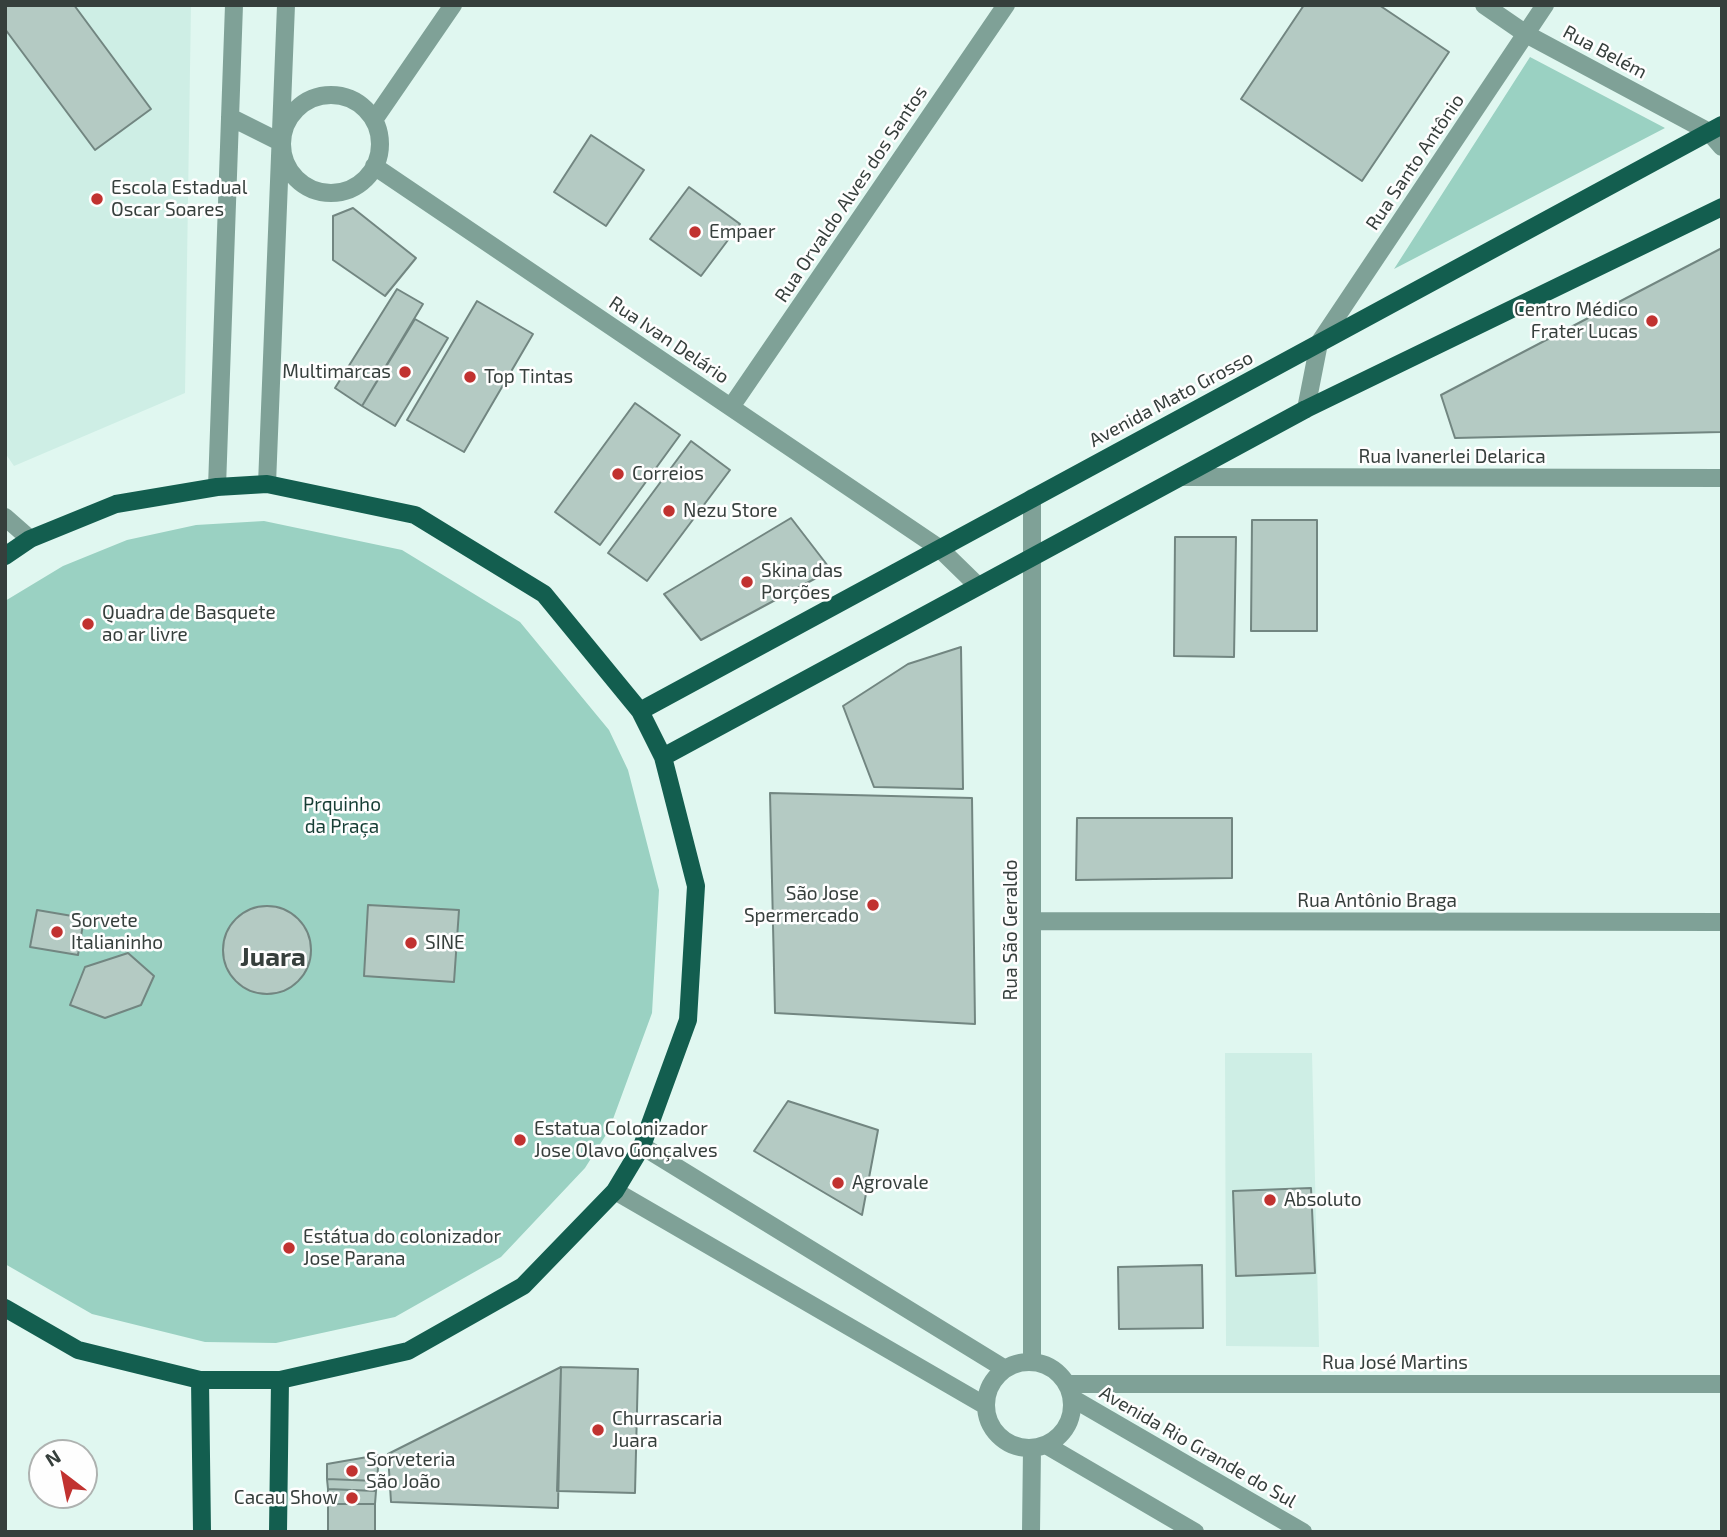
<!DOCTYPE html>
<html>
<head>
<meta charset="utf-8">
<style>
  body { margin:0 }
  #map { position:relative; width:1727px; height:1537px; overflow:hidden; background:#e0f7f0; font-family:"Exo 2",sans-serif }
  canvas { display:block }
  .frame { position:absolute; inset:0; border:7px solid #363f3c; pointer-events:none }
  .north { position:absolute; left:28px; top:1439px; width:70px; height:70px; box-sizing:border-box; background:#fefefe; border:2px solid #aeb2b0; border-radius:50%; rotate:328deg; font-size:19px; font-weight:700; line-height:28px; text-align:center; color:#363f3c }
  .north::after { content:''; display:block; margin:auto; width:24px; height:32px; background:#c13230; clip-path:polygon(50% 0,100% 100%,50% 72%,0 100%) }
</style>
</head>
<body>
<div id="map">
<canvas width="1727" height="1537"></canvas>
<div class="frame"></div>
<div class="north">N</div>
</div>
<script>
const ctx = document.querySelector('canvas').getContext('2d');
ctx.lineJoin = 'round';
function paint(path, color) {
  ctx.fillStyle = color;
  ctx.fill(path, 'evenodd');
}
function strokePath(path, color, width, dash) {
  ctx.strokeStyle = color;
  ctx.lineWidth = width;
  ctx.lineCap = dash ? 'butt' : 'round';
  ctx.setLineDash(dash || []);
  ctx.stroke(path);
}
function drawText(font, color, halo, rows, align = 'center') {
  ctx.font = font + ' "Exo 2",sans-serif';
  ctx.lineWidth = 5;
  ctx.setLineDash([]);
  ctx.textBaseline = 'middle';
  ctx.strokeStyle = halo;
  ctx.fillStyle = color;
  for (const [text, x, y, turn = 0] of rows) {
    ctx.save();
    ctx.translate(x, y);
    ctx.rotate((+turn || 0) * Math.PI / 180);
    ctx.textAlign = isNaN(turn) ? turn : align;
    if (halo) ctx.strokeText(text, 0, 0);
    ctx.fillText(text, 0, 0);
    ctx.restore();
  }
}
paint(new Path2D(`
  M5 5H191L185 393 14 466 5 453Z
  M1225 1053H1312L1319 1347 1226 1346Z`), '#ceeee5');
paint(new Path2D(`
  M1530 57 1665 128 1394 269Z
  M264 521 402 550 520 622 609 730 628 770 659 890 652 1013 609 1130 585 1168 501 1257 395 1317 276 1343 205 1342 92 1314 5 1264V601L63 566 127 540 196 525Z`), '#9ad1c2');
const building = new Path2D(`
  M5 5H74L151 109 95 150 5 29Z
  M1304 5H1379L1449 52 1362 181 1241 99Z
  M591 135 644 170 606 226 554 192Z
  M689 187 740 224 701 276 650 239Z
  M353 208 416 258 385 296 333 260V216Z
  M1722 248 1721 432 1455 438 1441 395Z
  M397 289 423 304 362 406 335 388Z
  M477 301 533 334 464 452 407 420Z
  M415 319 448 338 395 426 362 406Z
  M635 403 680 435 600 545 555 512Z
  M691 441 730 470 647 581 608 553Z
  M791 518 831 570 701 640 664 594Z
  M1252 520H1317V631H1251Z
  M1175 537H1236L1234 657 1174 656Z
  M961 647 963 789 874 787 843 706 908 664Z
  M770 793 972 798 975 1024 775 1013Z
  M1077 818H1232V878L1076 880Z
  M368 905 459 910 454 982 364 976Z
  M223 950a44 44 0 1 1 88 0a44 44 0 1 1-88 0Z
  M37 910 84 918 78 955 30 947Z
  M128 953 154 976 141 1005 105 1018 70 1005 85 967Z
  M788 1101 878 1130 862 1215 754 1151Z
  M1311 1188 1315 1273 1236 1276 1233 1191Z
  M1202 1265 1203 1328 1119 1329 1118 1267Z
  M561 1367 558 1508 391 1502 388 1454Z
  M561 1367 638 1369 635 1493 557 1491Z
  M379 1455 377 1481 327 1479V1464Z
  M327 1479 377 1481 376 1491 328 1489Z
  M328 1489 376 1491 375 1504H328Z
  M328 1504H375V1532H328Z`);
paint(building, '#b4cac3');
strokePath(building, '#728681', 2);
strokePath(new Path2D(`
  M1484 5 1526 34 1709 132 1722 147
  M282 144a49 49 0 1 1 98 0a49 49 0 1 1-98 0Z
  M230 117 282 143
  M374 120 453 5
  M374 166 939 548 978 586
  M731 407 1006 5
  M1306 409 1319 343 1545 5
  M1181 477 1722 478
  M267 484 286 5
  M217 487 234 5
  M1032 498V1361
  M5 517 30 539
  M1032 921 1722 922
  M642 1146 1005 1369
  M615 1191 986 1406
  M986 1405a43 43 0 1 1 86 0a43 43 0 1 1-86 0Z
  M1068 1384H1722
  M1072 1398 1303 1532
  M1046 1445 1195 1532
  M1031 1532 1032 1448`), '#7fa197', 18);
strokePath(new Path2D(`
  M5 556 30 539 116 504 217 487 267 484 415 515 544 594 640 711 663 757 696 886 688 1020 642 1146 615 1191 523 1286 408 1351 280 1380H200L78 1350 5 1308
  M640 711 1722 125
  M663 757 1306 409 1722 207
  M200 1380 202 1532
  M278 1532 280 1380`), '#135e4f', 18);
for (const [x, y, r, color] of [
  [97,199,7,"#c13230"],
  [695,232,7,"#c13230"],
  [1652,321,7,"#c13230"],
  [405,372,7,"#c13230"],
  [470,377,7,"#c13230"],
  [618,474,7,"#c13230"],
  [669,511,7,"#c13230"],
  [747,582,7,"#c13230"],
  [88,624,7,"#c13230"],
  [873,905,7,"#c13230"],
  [57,932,7,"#c13230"],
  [411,943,7,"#c13230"],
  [520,1140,7,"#c13230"],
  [838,1183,7,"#c13230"],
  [1270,1200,7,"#c13230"],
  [289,1248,7,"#c13230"],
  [598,1430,7,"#c13230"],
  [352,1471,7,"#c13230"],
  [352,1498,7,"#c13230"]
]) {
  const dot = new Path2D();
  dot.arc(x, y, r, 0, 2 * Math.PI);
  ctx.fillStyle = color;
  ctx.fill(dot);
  strokePath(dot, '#fefefe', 2.5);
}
drawText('19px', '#363f3c', '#fefefe', [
  ["Rua Belém",1605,52,28],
  ["Rua Santo Antônio",1415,162,-56],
  ["Rua Orvaldo Alves dos Santos",851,194,-56],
  ["Rua Ivan Delário",669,340,34],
  ["Avenida Mato Grosso",1171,399,-28],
  ["Rua Ivanerlei Delarica",1452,457],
  ["Rua Antônio Braga",1377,901],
  ["Rua São Geraldo",1011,930,-90],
  ["Rua José Martins",1395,1363],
  ["Avenida Rio Grande do Sul",1198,1447,30]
]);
drawText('19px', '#363f3c', '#fefefe', [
  ["Escola Estadual",111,188],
  ["Oscar Soares",111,210],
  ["Empaer",709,232],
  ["Centro Médico",1638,310,"right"],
  ["Frater Lucas",1638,332,"right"],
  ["Multimarcas",391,372,"right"],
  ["Top Tintas",484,377],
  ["Correios",632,474],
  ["Nezu Store",683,511],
  ["Skina das",761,571],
  ["Porções",761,593],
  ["Quadra de Basquete",102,613],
  ["ao ar livre",102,635],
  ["São Jose",859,894,"right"],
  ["Spermercado",859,916,"right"],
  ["Sorvete",71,921],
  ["Italianinho",71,943],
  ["SINE",425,943],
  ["Estatua Colonizador",534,1129],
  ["Jose Olavo Gonçalves",534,1151],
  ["Agrovale",852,1183],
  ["Absoluto",1284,1200],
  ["Estátua do colonizador",303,1237],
  ["Jose Parana",303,1259],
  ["Churrascaria",612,1419],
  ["Juara",612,1441],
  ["Sorveteria",366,1460],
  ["São João",366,1482],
  ["Cacau Show",338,1498,"right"]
], 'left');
drawText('19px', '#173e35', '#fefefe', [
  ["Prquinho",342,805],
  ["da Praça",342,827]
]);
drawText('bold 26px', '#363f3c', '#fefefe', [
  ["Juara",273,957]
]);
</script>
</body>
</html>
